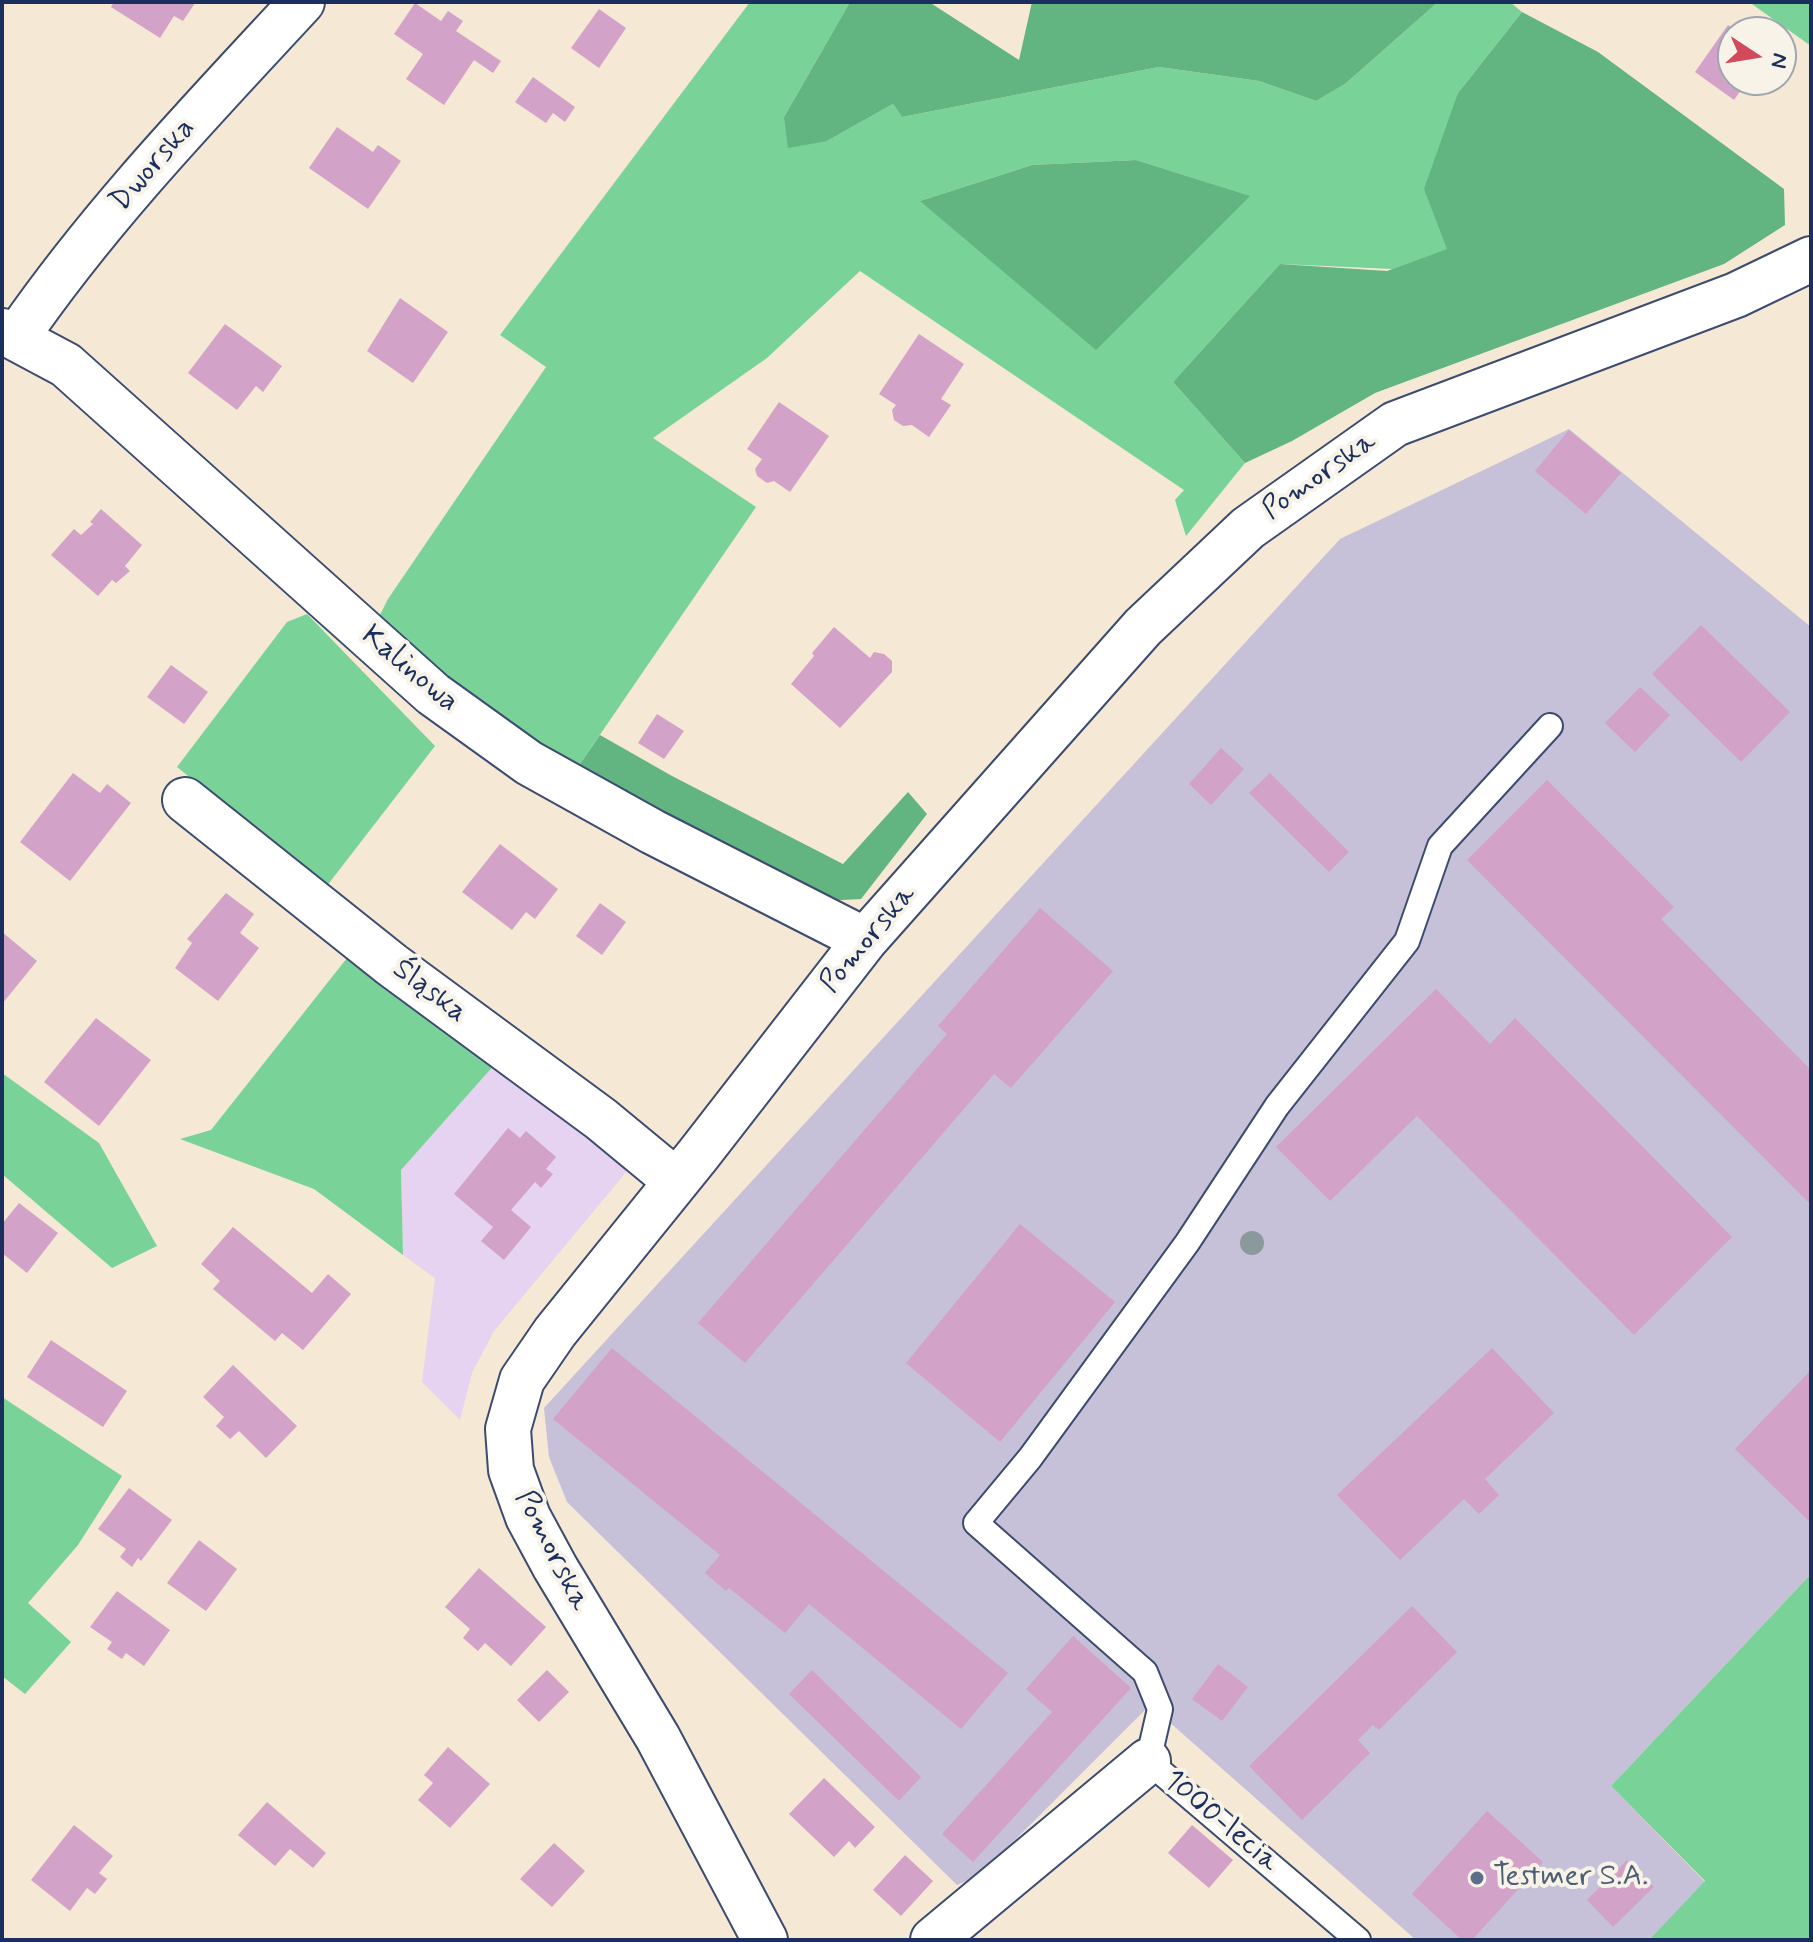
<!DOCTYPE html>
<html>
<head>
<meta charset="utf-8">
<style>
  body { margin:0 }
  #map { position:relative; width:1813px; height:1942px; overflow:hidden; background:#f5e8d4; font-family:Mynerve,sans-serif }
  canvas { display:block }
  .frame { position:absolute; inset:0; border:4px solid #1b2f5e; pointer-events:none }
  .north { position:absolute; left:1717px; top:16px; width:80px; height:80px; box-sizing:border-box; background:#f7f3e8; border:2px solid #9fa5b1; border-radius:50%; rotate:102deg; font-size:22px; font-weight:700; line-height:32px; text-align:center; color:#1b2f5e }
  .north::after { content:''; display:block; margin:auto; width:28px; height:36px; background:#d1495b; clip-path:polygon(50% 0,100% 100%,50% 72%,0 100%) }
</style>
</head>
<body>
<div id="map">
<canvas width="1813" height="1942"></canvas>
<div class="frame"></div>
<div class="north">N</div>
</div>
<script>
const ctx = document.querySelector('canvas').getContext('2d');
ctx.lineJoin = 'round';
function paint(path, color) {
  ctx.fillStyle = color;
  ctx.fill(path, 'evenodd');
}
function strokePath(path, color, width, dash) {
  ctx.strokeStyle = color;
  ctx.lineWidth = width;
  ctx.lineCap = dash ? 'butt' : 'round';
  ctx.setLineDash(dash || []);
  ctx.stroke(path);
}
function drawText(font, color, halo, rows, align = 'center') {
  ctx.font = font + ' Mynerve,sans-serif';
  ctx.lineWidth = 8;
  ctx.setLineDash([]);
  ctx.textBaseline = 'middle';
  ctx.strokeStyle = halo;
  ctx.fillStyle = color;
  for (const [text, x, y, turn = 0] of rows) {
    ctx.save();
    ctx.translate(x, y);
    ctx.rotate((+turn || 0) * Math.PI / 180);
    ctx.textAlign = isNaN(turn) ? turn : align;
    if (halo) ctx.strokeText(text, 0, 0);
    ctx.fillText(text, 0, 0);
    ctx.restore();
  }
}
paint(new Path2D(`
  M496 1063 632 1165 494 1331 472 1373 460 1420 422 1382 435 1278 403 1255 401 1170Z`), '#e5d3f1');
paint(new Path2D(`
  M1569 429 1811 627V1574L1611 1786 1705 1882 1649 1940H1416L1150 1705 980 1875 957 1885 567 1502 549 1457 544 1408 1340 539Z`), '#c7c0d9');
paint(new Path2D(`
  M750 2H850L784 117 827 141 893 104 902 117 1159 67 1259 81 1316 101 1345 84 1438 2H1510L1522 12 1458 93 1448 249 1393 269 1280 264 1173 382 1245 463 1186 536 1175 500 1184 490 860 271 767 358 653 438 756 507 573 774 514 733 377 621 388 599 546 367 500 335ZM1136 160 1249 196 920 201 1032 165Z
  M1749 2H1811V46Z
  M307 614 435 746 326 887 177 767 287 622Z
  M351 953 496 1063 401 1170 403 1255 314 1189 180 1139 211 1130Z
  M2 1073 99 1143 157 1246 112 1268 2 1174Z
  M2 1397 122 1476 78 1545 28 1603 71 1642 25 1694 2 1676Z
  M1811 1574V1940H1649L1705 1881 1611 1786Z`), '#79d298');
paint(new Path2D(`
  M850 2H929L1019 60 1032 2H1438L1345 84 1316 101 1259 81 1159 67 902 117 893 104 827 141 788 148 784 117Z
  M1522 12 1598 52 1784 189 1785 225 1724 264 1375 393 1292 441 1245 463 1173 382 1280 264 1387 271 1447 249 1424 189 1458 93Z
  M1136 160 1250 196 1096 350 920 201 1032 165Z
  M600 735 672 776 843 864 908 792 927 814 861 899 824 901 573 774Z`), '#62b480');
paint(new Path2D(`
  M114 2H193L195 3 183 21 174 16 160 38 111 7Z
  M415 3 441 21 448 11 463 21 456 31 501 61 493 73 474 60 444 105 406 79 423 54 394 34Z
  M599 9 626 28 599 68 571 48Z
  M1728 25 1738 32H1733V80H1748L1734 100 1695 72Z
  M533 77 575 107 565 122 553 113 546 123 515 102Z
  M337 127 373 152 378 145 401 161 368 209 309 168Z
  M400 298 448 332 413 383 367 351Z
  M225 324 282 366 263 392 256 386 237 410 188 373Z
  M919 334 964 364 941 399 951 405 929 437 912 425 903 426 894 420 892 410 896 405 879 394Z
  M779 402 829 436 790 492 774 481 767 483 757 476 755 469 762 459 747 449Z
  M1569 430 1621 473 1586 514 1535 471Z
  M101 509 142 545 125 566 130 571 116 583 112 580 98 596 51 555 74 529 81 535 93 524 90 522Z
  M1701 625 1790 712 1741 762 1652 674Z
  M834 627 870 658 874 652 884 654 892 661V672L840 728 791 684 814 656 812 653Z
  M171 665 208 692 184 724 147 697Z
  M1640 687 1670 715 1635 752 1605 723Z
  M657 714 684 731 664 759 638 743Z
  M1221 748 1244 769 1211 805 1189 784Z
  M73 773 100 793 107 784 131 803 70 881 20 842Z
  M1270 773 1349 852 1329 872 1249 793Z
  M1547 780 1674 907 1661 919 1811 1070V1205L1467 860Z
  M500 844 558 889 535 919 526 912 512 930 462 892Z
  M226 893 254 914 240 933 259 948 218 1001 175 968 192 943 187 939Z
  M600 903 626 922 602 955 576 936Z
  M1040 908 1113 971 1011 1088 994 1074 745 1363 698 1323 947 1034 938 1026Z
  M2 932 37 961 2 1004Z
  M1436 989 1490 1044 1515 1018 1732 1237 1634 1335 1417 1116 1330 1201 1276 1147Z
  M96 1018 151 1060 99 1126 44 1082Z
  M508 1128 520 1138 526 1131 556 1157 546 1169 553 1174 541 1188 535 1182 511 1210 531 1227 504 1260 481 1241 493 1227 454 1194Z
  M19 1203 58 1233 27 1273 2 1253V1224Z
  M1020 1224 1115 1302 1000 1442 906 1363Z
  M233 1227 312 1293 328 1274 351 1294 303 1350 282 1333 275 1341 213 1289 220 1281 201 1264Z
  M51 1340 127 1391 103 1427 27 1377Z
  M612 1348 1008 1673 961 1729 809 1604 785 1633 729 1588 726 1591 705 1573 720 1555 553 1419Z
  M1492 1348 1554 1413 1485 1479 1499 1495 1479 1514 1464 1499 1400 1560 1337 1495Z
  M233 1365 297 1426 266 1458 239 1431 230 1439 216 1426 224 1417 203 1397Z
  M1811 1370V1523L1735 1449Z
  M129 1488 172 1520 141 1561 138 1558 132 1567 120 1557 126 1549 98 1529Z
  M199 1540 237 1569 206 1611 167 1583Z
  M479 1568 546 1627 511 1666 485 1643 478 1651 463 1638 470 1629 445 1607Z
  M117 1591 170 1630 144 1666 126 1653 122 1659 107 1649 112 1642 90 1627Z
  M1412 1606 1457 1652 1379 1730 1373 1725 1358 1740 1370 1753 1302 1820 1249 1766Z
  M1073 1636 1131 1688 973 1862 942 1834 1052 1712 1026 1689Z
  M1218 1664 1248 1687 1222 1721 1192 1699Z
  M547 1670 569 1692 539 1722 517 1700Z
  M812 1670 921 1777 899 1801 789 1694Z
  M448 1747 490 1784 450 1828 418 1800 433 1783 424 1775Z
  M824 1778 875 1827 855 1848 849 1841 834 1857 789 1814Z
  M267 1802 326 1853 313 1868 290 1849 275 1866 238 1835Z
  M1487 1811 1543 1862 1472 1940H1462L1412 1894Z
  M74 1825 113 1856 99 1873 107 1879 95 1894 87 1888 70 1911 31 1880Z
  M1192 1825 1233 1860 1209 1888 1168 1853Z
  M554 1843 585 1871 552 1907 520 1879Z
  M905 1855 933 1881 901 1916 873 1890Z
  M1627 1860 1654 1887 1613 1927 1587 1900Z`), '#d3a2c9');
const service = new Path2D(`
  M1358 1940 1148 1761 1160 1709 1145 1672 976 1523 1030 1458 1187 1243 1277 1106 1407 941 1440 846 1550 726`);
const minor = new Path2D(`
  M2 331 66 365 433 694 529 763 653 832 865 940
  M16 338C99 217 202 110 302 2
  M185 800 392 965 601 1119 676 1181
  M765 1940 658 1738 555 1567 528 1517 511 1470 508 1429 522 1380 555 1332 698 1155 865 940 1143 627 1248 528 1395 424 1736 295 1811 259
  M933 1940 1148 1761`);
strokePath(service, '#3c4b70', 28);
strokePath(minor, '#3c4b70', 48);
strokePath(service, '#fff', 24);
strokePath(minor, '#fff', 44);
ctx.fillStyle = '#8a999b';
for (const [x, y] of [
  [1252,1243]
]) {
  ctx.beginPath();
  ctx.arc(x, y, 12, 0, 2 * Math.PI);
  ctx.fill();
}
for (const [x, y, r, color] of [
  [1477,1878,8,"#5c6f8a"]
]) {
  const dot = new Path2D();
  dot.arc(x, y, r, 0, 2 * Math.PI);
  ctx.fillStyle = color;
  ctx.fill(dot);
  strokePath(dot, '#f7f3e8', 3);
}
drawText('30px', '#1b2f5e', '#f7f3e8', [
  ["Dworska",154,166,-49],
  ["Pomorska",1320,477,-35],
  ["Kalinowa",409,670,40],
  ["Pomorska",869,940,-50],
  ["Śląska",429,992,37],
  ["Pomorska",551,1551,63],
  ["1000-lecia",1220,1822,40]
]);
drawText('30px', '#4e5e75', '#f7f3e8', [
  ["Testmer S.A.",1493,1878]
], 'left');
</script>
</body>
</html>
